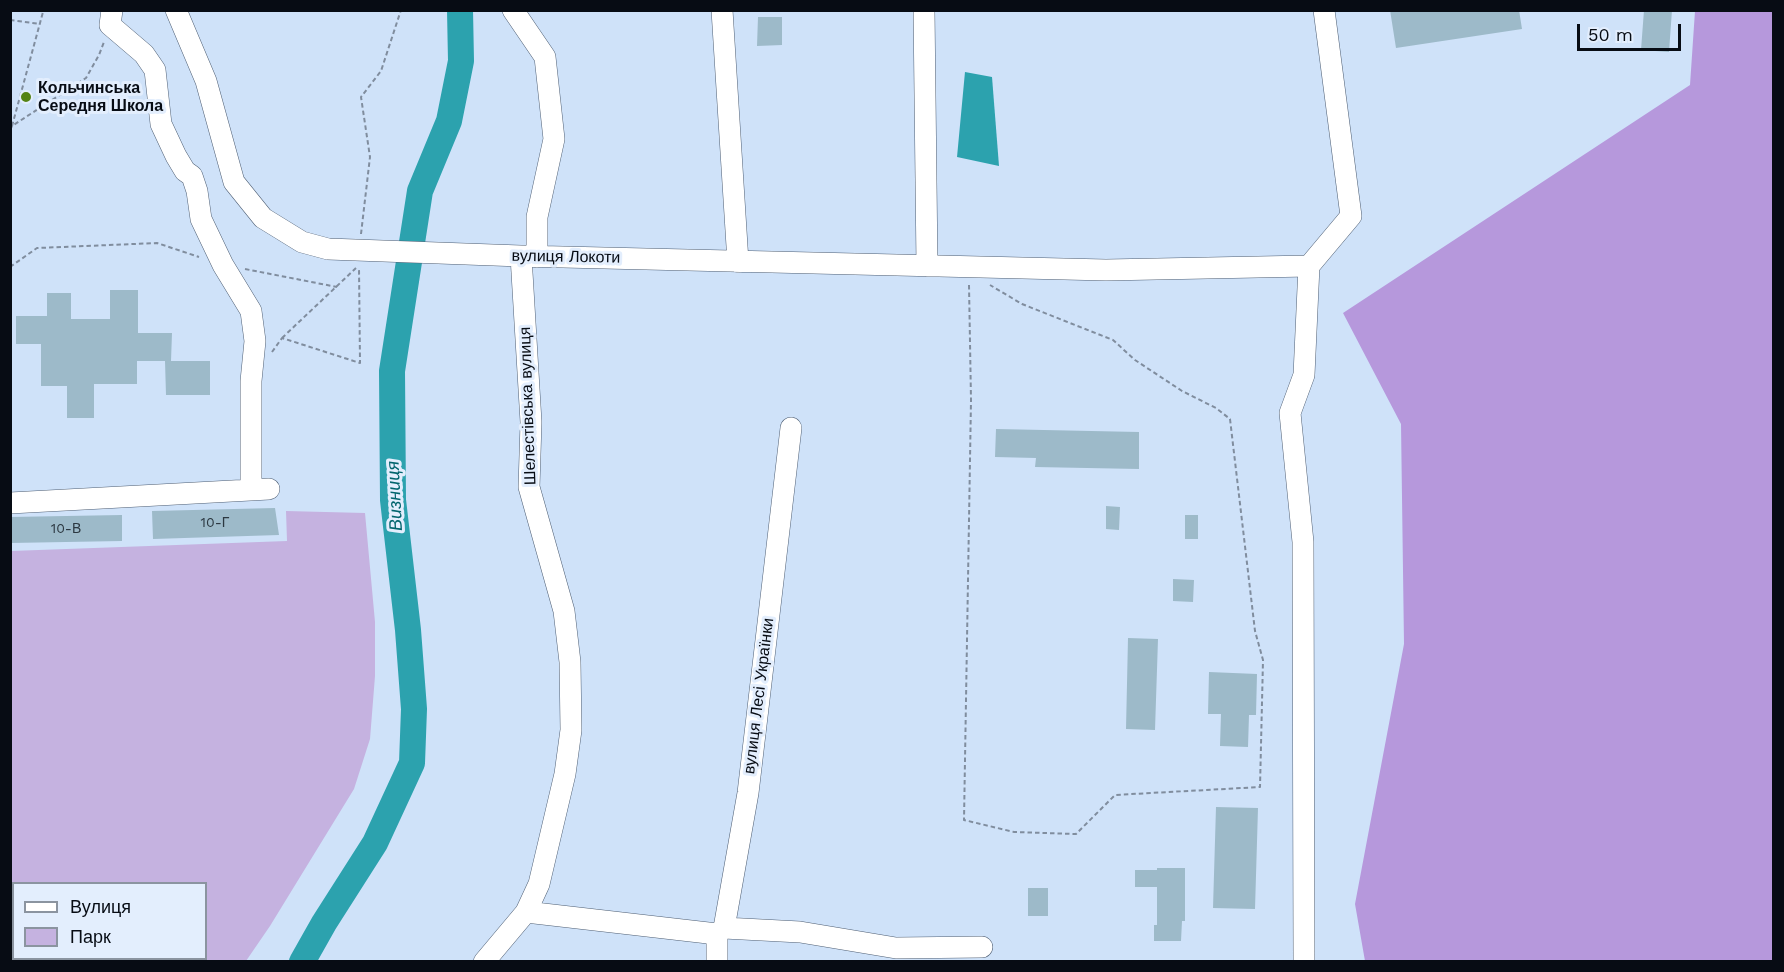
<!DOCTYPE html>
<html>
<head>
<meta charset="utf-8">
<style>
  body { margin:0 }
  #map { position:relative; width:1784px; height:972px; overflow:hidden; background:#cfe2f9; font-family:"Work Sans",sans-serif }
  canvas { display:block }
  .frame { position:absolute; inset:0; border:12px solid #070c14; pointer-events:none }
  .legend { position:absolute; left:12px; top:882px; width:195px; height:78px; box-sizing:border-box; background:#e3eefd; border:2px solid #8b94a0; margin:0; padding:8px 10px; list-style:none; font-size:18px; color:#070c14 }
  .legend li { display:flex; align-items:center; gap:12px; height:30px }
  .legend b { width:30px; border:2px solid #8b94a0 }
  .scale { position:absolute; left:1577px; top:24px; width:104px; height:27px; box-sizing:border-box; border:3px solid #070c14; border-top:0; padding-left:8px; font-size:18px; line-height:21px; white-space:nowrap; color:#070c14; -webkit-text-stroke:4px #e3eefd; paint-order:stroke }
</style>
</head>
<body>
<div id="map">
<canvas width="1784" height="972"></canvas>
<div class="frame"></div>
<ul class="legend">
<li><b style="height:8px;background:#fff"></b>Вулиця</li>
<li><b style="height:16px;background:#c5b2e0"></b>Парк</li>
</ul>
<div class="scale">50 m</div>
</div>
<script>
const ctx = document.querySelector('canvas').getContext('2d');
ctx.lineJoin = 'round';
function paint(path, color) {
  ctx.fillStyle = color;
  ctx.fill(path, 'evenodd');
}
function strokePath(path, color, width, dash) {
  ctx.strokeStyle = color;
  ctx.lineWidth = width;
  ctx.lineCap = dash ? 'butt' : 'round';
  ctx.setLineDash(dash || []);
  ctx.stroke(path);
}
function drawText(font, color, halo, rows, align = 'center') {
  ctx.font = font + ' "Work Sans",sans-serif';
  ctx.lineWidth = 6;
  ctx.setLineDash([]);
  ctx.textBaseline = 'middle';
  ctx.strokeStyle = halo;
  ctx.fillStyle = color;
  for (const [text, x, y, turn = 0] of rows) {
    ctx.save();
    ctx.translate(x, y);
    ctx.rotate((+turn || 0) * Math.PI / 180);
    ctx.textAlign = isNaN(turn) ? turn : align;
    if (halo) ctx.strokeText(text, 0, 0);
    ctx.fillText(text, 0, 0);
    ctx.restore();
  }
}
paint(new Path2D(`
  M286 511 365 513 375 622V676L370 739 354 789 270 926 246 961H11V551L287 541ZM14 884H206V958H14Z`), '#c5b2e0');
paint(new Path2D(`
  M1695 11H1773V961H1365L1355 904 1404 644 1401 424 1343 313 1690 85Z`), '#b698dc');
paint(new Path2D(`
  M965 72 992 77 999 166 957 157Z`), '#2ca2ae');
strokePath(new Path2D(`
  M302 962 324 923 375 843 412 763 414 709 408 630 393 500 392 371 420 191 449 121 461 61 460 10`), '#2ca2ae', 26);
paint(new Path2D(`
  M1390 10H1519L1522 29 1396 48Z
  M1644 10H1672L1669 52 1641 50Z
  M758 17H782V45L757 46Z
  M110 290H138V333H172L171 361H210V395H166L165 361H168H137V384H94V418H67V386H41V344H16V316H47V293H71V319H110Z
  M996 429 1139 432V469L1035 467 1036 458 995 457Z
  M1106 506 1120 507 1119 530 1106 529Z
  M275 508 279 535 153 539 152 511Z
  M122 515V541L10 543V517Z
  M1185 515H1198V539H1185Z
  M1173 579 1194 580 1193 602 1173 601Z
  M1128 638 1158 639 1155 730 1126 729Z
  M1209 672 1257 674 1256 715H1249L1248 747 1220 746 1221 714H1208Z
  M1216 807 1258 808 1255 909 1213 908Z
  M1157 868H1185V921H1182L1181 941H1154V925H1157V887H1135V870H1157Z
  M1028 888H1048V916H1028Z`), '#9dbac9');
const minor = new Path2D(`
  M112 10 110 25 144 54 155 70 161 124 176 156 185 171 192 176 197 191 201 219 223 265 251 311 255 341 251 381V489
  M176 10 206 81 234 182 263 218 302 242 328 249 521 256 1106 270 1309 266 1351 216 1324 10
  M513 10 545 57 554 139 537 217V257
  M722 10 738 262
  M924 10 927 266
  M10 503 269 489
  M526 912 717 934
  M724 928 800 932 896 948 982 947
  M484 962 526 912 539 884 565 774 571 730 570 662 564 611 529 487 531 422 521 256
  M717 962V934L724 928 748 793 791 428
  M1304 962 1303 542 1290 413 1304 375 1309 266`);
strokePath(minor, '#4f5f74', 22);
strokePath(new Path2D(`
  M10 20 40 24
  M12 126 43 12 45 10
  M10 130 12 126 86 78 99 55 104 42
  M361 234 370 157 361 97 381 71 401 10
  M10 267 37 248 157 243 199 257
  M245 269 337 287
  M969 285 971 400 964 820 1014 832 1076 834 1115 795 1260 787 1263 660 1255 631 1230 419 1216 408 1182 391 1135 360 1113 340 1022 304 990 285
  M282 338 356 268
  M272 352 282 338 360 363 359 268`), '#808d9e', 2, [4.5, 3]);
strokePath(minor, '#fff', 21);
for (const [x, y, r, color] of [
  [26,97,6,"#548314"]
]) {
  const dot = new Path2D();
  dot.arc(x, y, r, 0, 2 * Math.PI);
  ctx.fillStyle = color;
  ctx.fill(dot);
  strokePath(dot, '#e3eefd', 2);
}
drawText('14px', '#2c3841', null, [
  ["10-Г",215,523],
  ["10-В",66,529]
]);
drawText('bold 16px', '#070c14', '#e3eefd', [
  ["Кольчинська",38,88],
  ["Середня Школа",38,106]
], 'left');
drawText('16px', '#070c14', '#e3eefd', [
  ["вулиця Локоти",566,257,1],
  ["Шелестівська вулиця",528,406,-92],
  ["вулиця Лесі Українки",759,696,-83]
]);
drawText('italic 18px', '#00646d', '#e3eefd', [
  ["Визниця",395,496,-93]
]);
</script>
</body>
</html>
